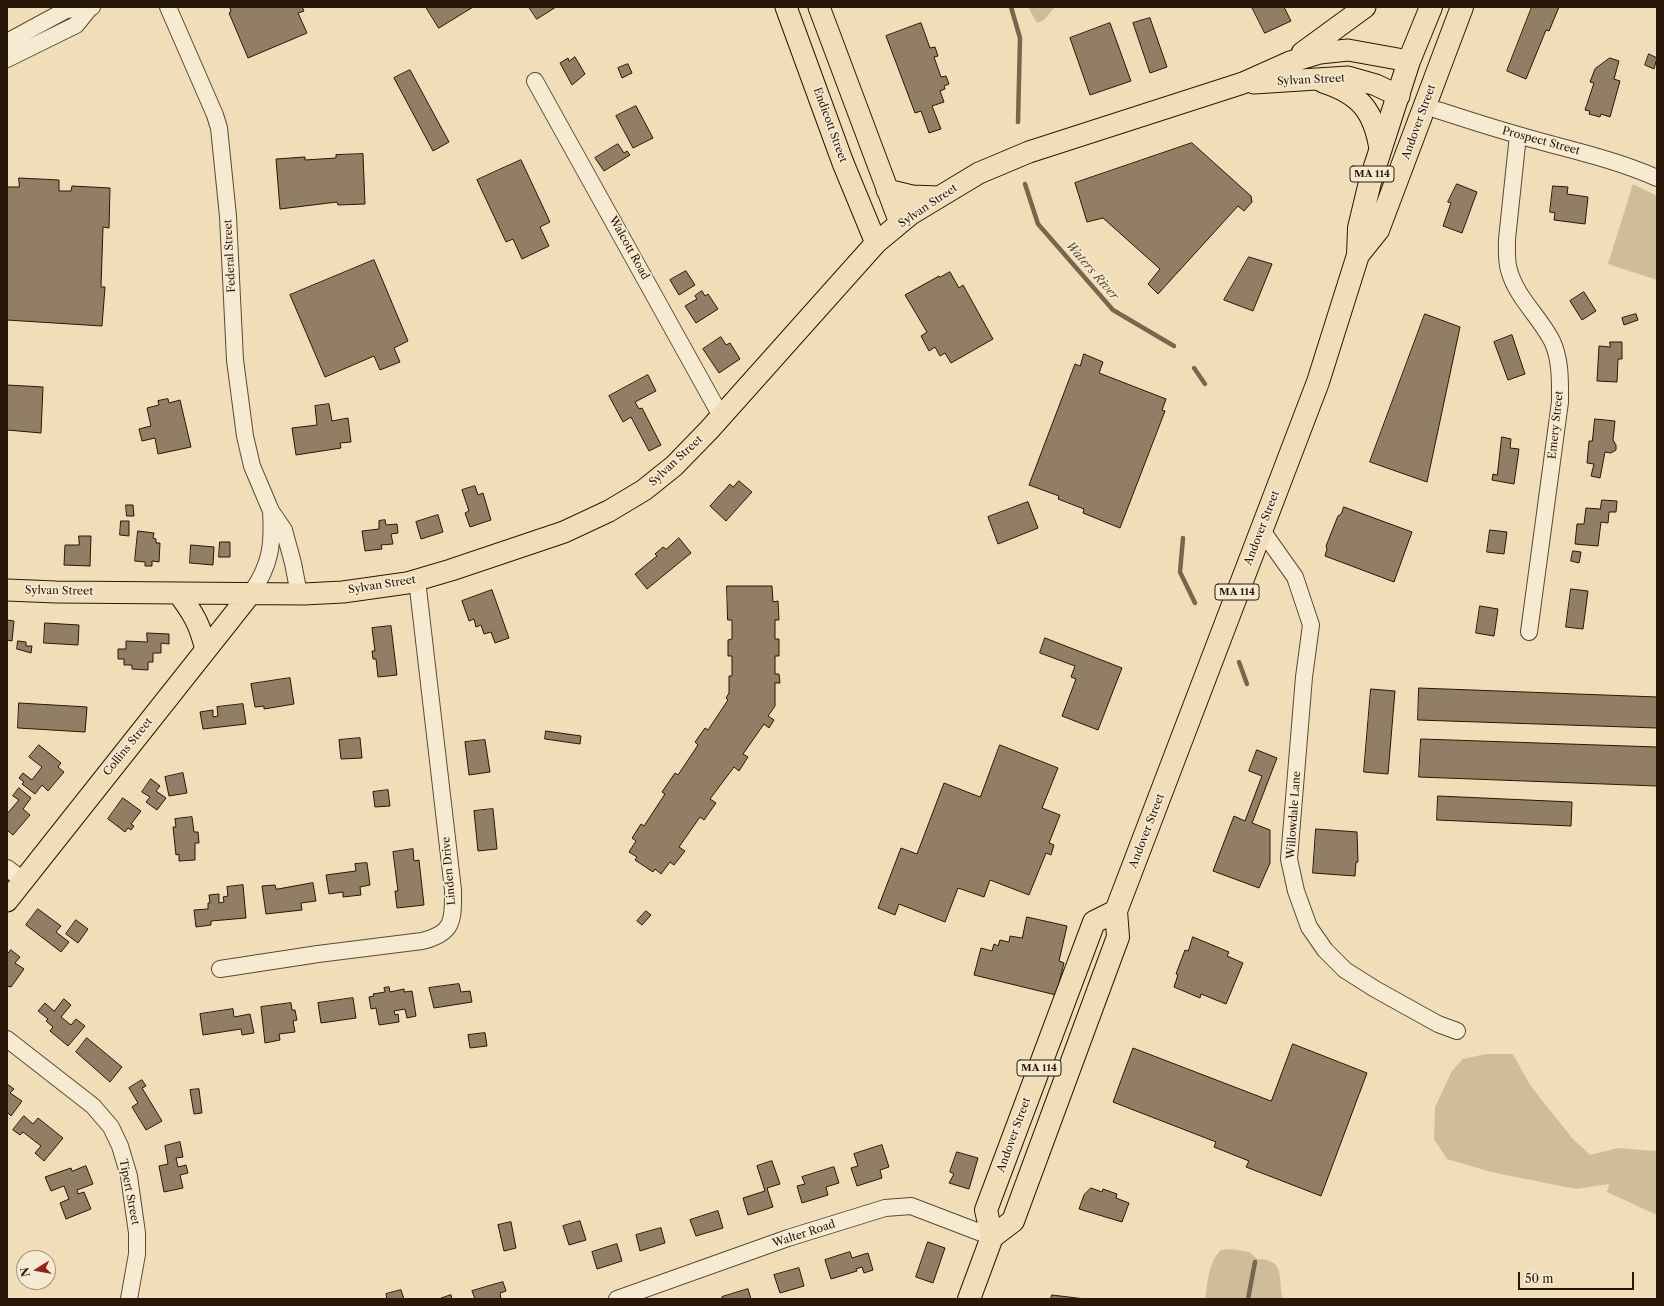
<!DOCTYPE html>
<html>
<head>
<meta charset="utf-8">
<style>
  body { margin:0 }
  #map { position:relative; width:1664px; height:1306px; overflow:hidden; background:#f1deb9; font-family:"Libre Caslon Text",serif }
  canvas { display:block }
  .frame { position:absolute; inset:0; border:8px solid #281708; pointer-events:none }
  .north { position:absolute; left:16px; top:1250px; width:40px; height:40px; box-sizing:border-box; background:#f6ead2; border:1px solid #a49681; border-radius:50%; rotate:259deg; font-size:11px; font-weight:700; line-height:16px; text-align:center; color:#281708 }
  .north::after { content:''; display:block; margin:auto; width:14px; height:18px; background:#8f2418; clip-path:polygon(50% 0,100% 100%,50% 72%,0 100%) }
  .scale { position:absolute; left:1518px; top:1272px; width:116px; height:18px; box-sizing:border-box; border:2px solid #281708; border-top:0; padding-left:5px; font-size:12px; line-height:14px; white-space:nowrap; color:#281708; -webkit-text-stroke:3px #f6ead2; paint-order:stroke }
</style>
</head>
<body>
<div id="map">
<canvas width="1664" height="1306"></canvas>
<div class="frame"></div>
<div class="north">N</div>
<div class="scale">50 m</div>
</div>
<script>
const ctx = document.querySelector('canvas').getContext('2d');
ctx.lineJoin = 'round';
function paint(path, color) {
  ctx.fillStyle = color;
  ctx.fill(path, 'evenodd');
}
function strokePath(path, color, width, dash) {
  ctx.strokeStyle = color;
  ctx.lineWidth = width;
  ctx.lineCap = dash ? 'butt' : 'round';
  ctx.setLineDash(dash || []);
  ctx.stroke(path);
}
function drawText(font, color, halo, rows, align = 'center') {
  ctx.font = font + ' "Libre Caslon Text",serif';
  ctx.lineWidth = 3.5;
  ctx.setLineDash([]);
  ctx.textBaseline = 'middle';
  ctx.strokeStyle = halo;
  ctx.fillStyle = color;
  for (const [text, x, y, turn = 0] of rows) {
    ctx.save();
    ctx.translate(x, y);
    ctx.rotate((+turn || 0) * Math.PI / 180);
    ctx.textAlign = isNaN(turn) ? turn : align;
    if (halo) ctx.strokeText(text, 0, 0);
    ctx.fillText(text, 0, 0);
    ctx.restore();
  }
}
paint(new Path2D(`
  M1028 7H1055L1044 20 1037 23Z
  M1633 184 1657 196V280L1608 264Z
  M1486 1054H1513L1530 1085 1572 1138 1590 1155 1618 1148 1654 1151 1657 1150V1215L1607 1192 1609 1184 1576 1189 1491 1172 1447 1159 1434 1139 1435 1107 1452 1071 1463 1059Z
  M1230 1249 1250 1252 1257 1259C1287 1259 1277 1279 1283 1299H1205C1208 1283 1208 1262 1221 1250Z`), '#cfbc9b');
strokePath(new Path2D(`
  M1011 7 1020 38 1018 122
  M1025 184 1038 224 1113 310 1174 346
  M1194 368 1205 384
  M1183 538 1180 572 1195 603
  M1239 662 1247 684
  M1248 1299 1255 1262`), '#78664e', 4.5);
const building = new Path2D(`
  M233 7H302L304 11 298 13 307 33 248 58 229 13 231 12 230 8Z
  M426 7H473L439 28Z
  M529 7H556L537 19Z
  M1252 7H1284L1291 21 1265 33Z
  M1532 7H1559L1549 31 1546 30 1526 79 1507 71Z
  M1150 18 1167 67 1150 73 1133 23Z
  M921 23 930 48 935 47 938 56 934 57 941 77 946 76 949 84 944 86 945 89 940 91 944 102 932 106 941 129 929 133 921 111 915 113 886 36Z
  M1110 23 1131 81 1090 95 1070 38Z
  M1649 54 1657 58 1654 69 1645 65Z
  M575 57 585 74 572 85 560 63 568 58 569 61Z
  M1610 58 1619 61 1614 79 1620 81 1610 117 1601 114 1600 117 1589 114 1590 111 1585 110 1594 83 1590 82 1595 69Z
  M628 64 632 73 622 78 618 68Z
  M410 70 449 142 433 151 394 78Z
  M636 106 653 138 633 148 616 116Z
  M1192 143 1251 196 1252 202 1244 211 1238 206 1158 294 1148 284 1160 269 1103 218 1087 222 1075 183Z
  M618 144 624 153 627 151 630 155 604 171 595 158Z
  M363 154 365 204 338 205 337 202 280 209 276 159 305 157V160L336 158V155Z
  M521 160 550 222 540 227 549 246 522 259 513 239 506 242 477 180Z
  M19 178 59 180V191H71L72 186 110 188 109 228 103 227 101 287H105L102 326 7 320V187H19Z
  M1457 184 1477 192 1462 233 1443 226 1451 203 1448 202Z
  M1553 186 1568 187 1567 194 1588 197 1585 224 1554 220 1555 213 1550 212Z
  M1249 257 1272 264 1253 311 1224 300Z
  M374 260 408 341 394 348 400 362 380 370 374 356 325 377 290 295Z
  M686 271 695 285 679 295 670 280Z
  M950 272 959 288 963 285 993 339 951 363 945 353 940 356 935 347 929 351 921 336 927 332 905 295 939 276 940 277Z
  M702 291 705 296 708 294 718 309 696 323 685 306 697 299 695 296Z
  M1584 292 1596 311 1582 320 1570 301Z
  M1425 314 1460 327 1427 482 1370 462Z
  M1636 314 1638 320 1624 325 1622 318Z
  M1512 335 1525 374 1508 380 1494 342Z
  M721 337 726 345 730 343 740 359 719 373 703 349Z
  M1610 342H1622V359H1618L1617 382 1597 381 1599 346 1610 347Z
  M1084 354 1103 362 1099 373 1166 399 1162 410 1165 411 1120 528 1083 513 1084 509 1058 499 1059 496 1029 485 1075 364 1080 366Z
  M648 375 656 391 635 402 639 409 642 408 661 445 649 451 631 417 623 422 609 396Z
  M7 385 43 387 41 433 7 430Z
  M168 399 169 403 180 400 191 447 158 454 155 438 142 441 139 429 151 426 147 408 159 405 158 401Z
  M329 404 332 421 348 418 351 442 340 443 341 448 296 455 292 428 317 425 315 406Z
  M1595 419 1615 421 1613 440 1616 445V450L1611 453 1605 452 1600 478 1591 476 1594 464 1587 463 1589 441H1592Z
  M1502 437 1511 439 1510 448 1519 449 1514 484 1492 480 1493 474 1497 475Z
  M739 481 752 492 726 521 710 506 730 484 733 487Z
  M475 486 478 495 483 493 491 520 470 527 465 513 469 511 462 490Z
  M1602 500 1617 501 1616 512H1609L1608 523 1601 522 1598 546 1575 544 1577 524H1584L1586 508 1600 509Z
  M1028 502 1038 528 998 544 988 517Z
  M126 505H133L134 516H127Z
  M1344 507 1412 532 1394 582 1325 556 1327 549 1326 546 1338 516 1341 514Z
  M438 515 443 532 421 539 416 522Z
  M385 520 386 525 397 524 398 533 391 534 393 544 381 545 382 549 365 551 362 531 379 529V521Z
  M121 521H129V536L120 535Z
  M1490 530 1507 532 1504 554 1487 552Z
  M138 531 154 533 153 538 156 539V543H160L159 562 152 561V566H145V562L135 561Z
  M79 536H91L90 566 64 565 65 545H79Z
  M679 538 691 553 647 589 635 574 657 556 655 554 663 547 666 549Z
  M220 542H230V557H219Z
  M191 545 214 547 213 565 190 563Z
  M1573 551 1581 552 1579 563 1571 561Z
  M727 586H772L773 602 778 601 779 620H775V639H779V656H775V674H779L780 683H775V706L768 716 774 720 769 728 764 724 743 754 748 757 739 771 734 767 710 799 716 803 704 820 700 817 679 847 685 851 674 865 670 862 661 874 655 869 653 872 635 860 637 857 629 852 636 841 632 838 641 824 644 826 665 794 662 792 675 773 678 775 698 745 695 742 705 728 708 730 728 700 726 698 729 693V676H732V656H728V640L732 639V620H728Z
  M1571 589 1588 591 1583 629 1566 627Z
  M492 590 509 638 495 643 491 632 484 634 481 625 476 627 474 619 469 621 462 601Z
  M1480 606 1498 609 1494 636 1476 633Z
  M7 620 14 621 12 641 7 640Z
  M45 623 79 625 78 645 44 643Z
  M391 626 397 675 378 677 376 659H373L372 651H375L372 628Z
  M147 633 169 634V644L161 643V653H153V662H148V670L132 669V665H124V659H118V649H126V641L147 642Z
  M1045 638 1122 668 1098 730 1062 716 1076 679 1071 677 1075 666 1040 653Z
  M18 641 26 642V646H32L31 653 17 649Z
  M290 678 294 704 264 709V706L255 707 251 684Z
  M1419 688 1657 697V728L1418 720Z
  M1371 689 1395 691 1388 774 1364 772Z
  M19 703 87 707 85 732 18 728Z
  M243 704 246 724 203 729 200 712 213 710V717L218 716 217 707Z
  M546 731 581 736 580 744 545 739Z
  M360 738 362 758 341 759 339 740Z
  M1421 739 1657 747V786L1419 777Z
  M485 740 490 772 469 775 465 742Z
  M39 745 61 763 58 767 64 772 48 791 42 785 35 794 22 784 24 782 19 778 23 773 32 780 42 767 29 757Z
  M1000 745 1058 768 1042 808 1060 815 1049 843 1054 845 1051 855 1046 853 1029 895 990 880 984 897 958 888 945 922 899 904 895 915 878 908 901 848 917 854 944 783 980 797Z
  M1257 750 1277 758 1252 823 1270 830V863L1259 888 1213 871 1234 816 1245 821 1262 776 1249 771Z
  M183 773 187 793 169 796 165 777Z
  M151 779 160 786 156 791 166 798 157 810 146 802 150 797 142 792Z
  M19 788 31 798 23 809 30 815 13 835 7 830V814L19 800 13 796Z
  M388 790 390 806 375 807 373 792Z
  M1438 796 1572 802 1571 826 1437 820Z
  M123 798 141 811 131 824 134 826 131 830 128 828 125 832 108 819Z
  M493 809 497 849 478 851 474 811Z
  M192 817 194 832H198L199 843H195V860L179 861V854L176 855 173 827H176L175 819Z
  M1316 829 1357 832 1358 862H1356L1355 876 1313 873Z
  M413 849 414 861 419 860 424 905 397 908 395 891H398L393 852Z
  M367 863 370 885 360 887 361 895 343 897V892L329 894 326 875 356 871 355 864Z
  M313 883 316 901 301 903 302 910 266 914 262 886 275 885 276 889Z
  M243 885 246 918 211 921V925L196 927 194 910 208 909V903H210L209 895 219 894V903L224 902 223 897 228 896 227 887Z
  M38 909 61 926 56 932 69 942 61 952 26 925Z
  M646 911 651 915 642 925 637 921Z
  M1027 917 1067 926 1059 961 1064 963 1056 995 974 975 981 948 992 951 994 944 998 946 1000 940 1009 942 1010 936 1022 938Z
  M76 920 88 929 78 943 66 934Z
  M1193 937 1229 952 1227 956 1243 963 1226 1004 1201 994 1200 998 1174 987 1178 975 1176 974 1185 950 1188 951Z
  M11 950 20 957 15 963 24 969 11 987 7 986V955Z
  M459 984 461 992 470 991 472 1002 434 1008 429 988Z
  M389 987 390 992 404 989V992L412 991 416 1016 407 1018 405 1009 394 1011 395 1015 398 1014 399 1022 379 1025 376 1008 371 1009 369 997 374 996 373 994 385 992 384 988Z
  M353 998 356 1018 321 1023 318 1003Z
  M64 999 71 1005 61 1017 71 1025 76 1019 85 1026 68 1046 50 1031 53 1027 46 1021 48 1019 38 1011 45 1003 54 1011Z
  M291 1003 292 1010H295L297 1020 293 1021 295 1032 279 1034 280 1040 265 1043 261 1007Z
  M233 1009 234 1017 250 1014 254 1033 242 1035 241 1029 203 1035 200 1014Z
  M485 1033 487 1046 470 1048 468 1035Z
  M87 1038 122 1067 110 1082 76 1052Z
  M1293 1044 1367 1073 1321 1196 1246 1167 1249 1161 1214 1147 1216 1142 1113 1102 1133 1048 1271 1101Z
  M142 1080 146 1086 142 1088 162 1121 146 1130 132 1107 138 1103 129 1088Z
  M7 1084 14 1089 10 1093 22 1101 11 1116 7 1112Z
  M199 1089 202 1113 194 1114 190 1090Z
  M24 1116 33 1124 38 1118 63 1138 44 1161 35 1153 41 1146 23 1132 20 1135 13 1130Z
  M180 1142 183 1157 176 1158 178 1167 186 1165 188 1173 180 1175 183 1188 164 1192 159 1166 168 1164 165 1146Z
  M882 1145 889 1167 880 1170 882 1178 857 1186 851 1168 858 1166 854 1154Z
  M957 1152 978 1158 969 1189 949 1183 954 1174 950 1172Z
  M772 1161 780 1184 767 1188 773 1207 748 1215 743 1198 765 1191 757 1166Z
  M86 1166 93 1184 77 1190 78 1194 84 1192 91 1209 66 1219 60 1203 69 1199 64 1186 51 1191 45 1177 71 1168 72 1171Z
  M834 1167 839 1183 826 1187 828 1195 802 1203 797 1186 805 1184 802 1177Z
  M1091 1188 1102 1192 1103 1189 1117 1194 1116 1198 1129 1203 1122 1222 1079 1209 1084 1195Z
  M718 1211 723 1228 696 1236 690 1220Z
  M580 1221 586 1240 569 1245 563 1226Z
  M511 1222 516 1248 504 1251 498 1225Z
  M661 1228 665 1243 640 1251 636 1235Z
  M928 1242 945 1248 933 1283 916 1277Z
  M617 1244 622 1261 597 1269 592 1252Z
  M850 1252 852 1258 868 1253 873 1270 864 1273 862 1267 856 1269 857 1271 831 1279 825 1260Z
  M799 1268 804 1286 780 1293 774 1275Z
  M503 1282 506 1291 500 1293 501 1299H475L472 1291Z
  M748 1289 751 1299H722V1297Z
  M401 1290 404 1299H387L386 1294Z
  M451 1295 452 1299H439Z
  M1052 1295 1085 1299H1051Z`);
paint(building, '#917e64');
strokePath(building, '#281708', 1);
const minor = new Path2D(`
  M168 7 215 115 219 128 228 216 235 360 245 436 252 466 271 511 284 530 293 563 299 594
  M7 42 66 10 92 7
  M7 59 76 25 89 9
  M535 81 721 416
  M1425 106C1456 116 1486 126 1518 135 1565 149 1612 158 1657 178
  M1518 135 1507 239C1507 249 1506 260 1509 270 1516 297 1540 317 1552 341 1561 360 1560 382 1560 402L1529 632
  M1261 529 1295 577 1311 625 1304 677 1289 859 1296 891 1309 927 1325 950 1345 970 1375 989 1438 1024 1457 1031
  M251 593C271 565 273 544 271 511
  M7 868 23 880
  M220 969 318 954 422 941C455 933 453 919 453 890L417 580
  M7 1039 93 1106 111 1127 120 1146 129 1176 137 1233V1254L129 1299
  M617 1299 788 1238 885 1208 911 1206 992 1237`);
const major = new Path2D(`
  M786 7 843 163 876 243
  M819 7 900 223
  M1302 53 1365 7
  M1323 82C1360 94 1374 111 1380 149
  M1254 83 1348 77 1376 85 1399 96
  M887 190 912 196 939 197
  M7 590 56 592 304 594 343 592 407 583 451 570 564 532 609 511 644 490 674 466 709 430 876 243 911 214 979 173 1029 152 1243 83 1290 62 1320 53 1348 50 1409 61
  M178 593C194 614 200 625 206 650
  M7 901 251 593`);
const highway = new Path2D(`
  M1358 255 1378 230 1462 7
  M992 1237 986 1210 1094 922 1116 911
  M969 1299 992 1237 1013 1221 1118 937 1116 911 1318 382 1358 255 1359 228 1370 182 1409 61 1431 7`);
strokePath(minor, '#5a4934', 18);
strokePath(major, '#281708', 23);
strokePath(highway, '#281708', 24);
strokePath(minor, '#f6ead2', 16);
strokePath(major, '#f1deb9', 21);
strokePath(highway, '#f1deb9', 22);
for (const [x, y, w] of [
  [1372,174,44],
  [1237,592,44],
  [1039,1068,44]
]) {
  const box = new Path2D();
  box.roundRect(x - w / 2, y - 8, w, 16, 3);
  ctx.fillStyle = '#f6ead2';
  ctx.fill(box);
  strokePath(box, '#281708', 1);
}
drawText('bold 10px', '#281708', null, [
  ["MA 114",1372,174],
  ["MA 114",1237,592],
  ["MA 114",1039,1068]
]);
drawText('11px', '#281708', '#f6ead2', [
  ["Sylvan Street",1311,80,-3],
  ["Andover Street",1419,122,-70],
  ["Endicott Street",830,125,70],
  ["Prospect Street",1541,141,15],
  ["Sylvan Street",928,206,-34],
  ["Walcott Road",629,248,61],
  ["Federal Street",230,256,-93],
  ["Emery Street",1556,425,-84],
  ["Sylvan Street",676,461,-43],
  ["Andover Street",1262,528,-69],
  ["Sylvan Street",382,585,-9],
  ["Sylvan Street",59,591,1],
  ["Collins Street",128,747,-51],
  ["Willowdale Lane",1294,815,-86],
  ["Andover Street",1147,831,-69],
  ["Linden Drive",449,871,-95],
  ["Andover Street",1014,1135,-70],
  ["Tipert Street",129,1192,79],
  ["Walter Road",804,1234,-18]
]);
drawText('italic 12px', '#5d4b37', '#f6ead2', [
  ["Waters River",1092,271,49]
]);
</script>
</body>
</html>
